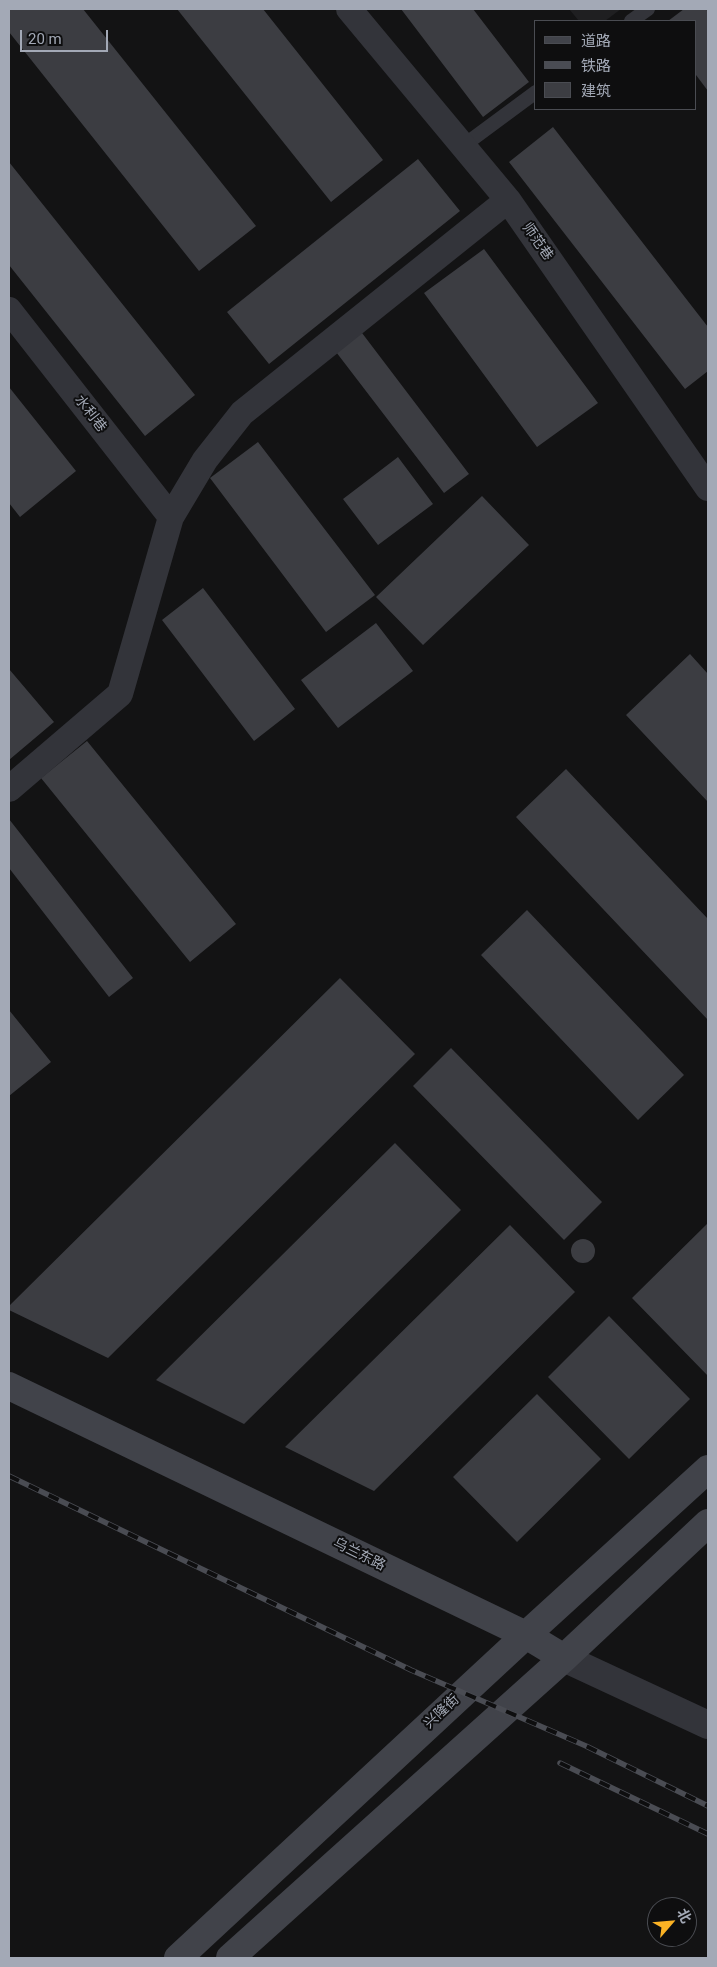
<!DOCTYPE html>
<html>
<head>
<meta charset="utf-8">
<style>
  body { margin:0 }
  #map { position:relative; width:717px; height:1967px; overflow:hidden; background:#131314; font-family:Roboto,"Noto Sans SC",sans-serif }
  canvas { display:block }
  .frame { position:absolute; inset:0; border:10px solid #a3a9b6; pointer-events:none }
  .legend { position:absolute; left:534px; top:20px; width:162px; height:90px; box-sizing:border-box; background:#0e0e0f; border:1px solid #4a4c52; margin:0; padding:6px 9px; list-style:none; font-size:15px; color:#a3a9b6 }
  .legend li { display:flex; align-items:center; gap:10px; height:25px }
  .legend b { width:25px; border:1px solid #4a4c52 }
  .north { position:absolute; left:647px; top:1897px; width:50px; height:50px; box-sizing:border-box; background:#0e0e0f; border:1px solid #4a4c52; border-radius:50%; rotate:63deg; font-size:14px; font-weight:700; line-height:20px; text-align:center; color:#a3a9b6 }
  .north::after { content:''; display:block; margin:auto; width:18px; height:22px; background:#fbb224; clip-path:polygon(50% 0,100% 100%,50% 72%,0 100%) }
  .scale { position:absolute; left:20px; top:30px; width:88px; height:22px; box-sizing:border-box; border:2px solid #a3a9b6; border-top:0; padding-left:6px; font-size:15px; line-height:18px; white-space:nowrap; color:#a3a9b6; -webkit-text-stroke:4px #0e0e0f; paint-order:stroke }
</style>
</head>
<body>
<div id="map">
<canvas width="717" height="1967"></canvas>
<div class="frame"></div>
<ul class="legend">
<li><b style="height:6px;background:#41434a"></b>道路</li>
<li><b style="height:6px;background:#4a4c53"></b>铁路</li>
<li><b style="height:14px;background:#3c3d42"></b>建筑</li>
</ul>
<div class="north">北</div>
<div class="scale">20 m</div>
</div>
<script>
const ctx = document.querySelector('canvas').getContext('2d');
ctx.lineJoin = 'round';
function paint(path, color) {
  ctx.fillStyle = color;
  ctx.fill(path, 'evenodd');
}
function strokePath(path, color, width, dash) {
  ctx.strokeStyle = color;
  ctx.lineWidth = width;
  ctx.lineCap = dash ? 'butt' : 'round';
  ctx.setLineDash(dash || []);
  ctx.stroke(path);
}
function drawText(font, color, halo, rows, align = 'center') {
  ctx.font = font + ' Roboto,"Noto Sans SC",sans-serif';
  ctx.lineWidth = 4;
  ctx.setLineDash([]);
  ctx.textBaseline = 'middle';
  ctx.strokeStyle = halo;
  ctx.fillStyle = color;
  for (const [text, x, y, turn = 0] of rows) {
    ctx.save();
    ctx.translate(x, y);
    ctx.rotate((+turn || 0) * Math.PI / 180);
    ctx.textAlign = isNaN(turn) ? turn : align;
    if (halo) ctx.strokeText(text, 0, 0);
    ctx.fillText(text, 0, 0);
    ctx.restore();
  }
}
paint(new Path2D(`
  M569 9H621L605 21H579Z`), '#1f1f21');
paint(new Path2D(`
  M9 9H83L256 226 199 271 9 32Z
  M177 9H263L383 160 331 202Z
  M401 9H473L529 82 483 117Z
  M684 9H706L708 12V91L696 75V21H668Z
  M553 127 708 327V371L685 389 509 162Z
  M418 159 460 211 269 364 227 312Z
  M9 162 195 395 145 436 9 265Z
  M484 249 598 403 537 447 424 293Z
  M359 329 469 474 444 493 333 348Z
  M9 387 76 471 20 517 9 503Z
  M258 442 375 595 326 632 210 478Z
  M398 457 433 504 378 545 343 499Z
  M482 496 529 545 423 645 376 597Z
  M203 588 295 709 254 741 162 620Z
  M376 623 413 671 338 728 301 680Z
  M690 654 708 674V802L626 715Z
  M9 669 54 722 9 760Z
  M87 741 236 924 190 962 41 778Z
  M566 769 708 919V1020L516 817Z
  M9 819 133 978 109 997 9 868Z
  M527 910 684 1075 638 1120 481 955Z
  M340 978 415 1054 108 1358 9 1310V1306Z
  M9 1010 51 1062 9 1096Z
  M451 1048 602 1202 564 1240 413 1086Z
  M395 1143 461 1210 244 1424 156 1380Z
  M708 1223V1376L632 1298Z
  M510 1225 575 1292 374 1491 285 1447Z
  M571 1251a12 12 0 1 1 24 0a12 12 0 1 1-24 0Z
  M609 1316 690 1399 629 1459 548 1377Z
  M537 1394 601 1459 517 1542 453 1477Z`), '#3c3d42');
strokePath(new Path2D(`
  M631 21 648 9
  M463 146 536 92`), '#33343a', 14);
strokePath(new Path2D(`
  M349 9 508 200 708 488
  M9 310 171 517
  M9 789 120 694 171 517 205 460 242 413 508 200`), '#33343a', 26);
strokePath(new Path2D(`
  M564 1658 708 1725`), '#33343a', 28);
strokePath(new Path2D(`
  M9 1386 526 1635 564 1658
  M178 1958 526 1635 708 1469
  M230 1958 564 1658 708 1523`), '#41434a', 28);
const rail = new Path2D(`
  M9 1476 411 1670 586 1746 708 1806
  M560 1763 708 1834`);
strokePath(rail, '#4a4c53', 5.5);
strokePath(rail, '#0e0e0f', 4, [11]);
drawText('14px', '#a3a9b6', '#0e0e0f', [
  ["师范巷",537,242,55],
  ["水利巷",90,414,52],
  ["乌兰东路",359,1555,26],
  ["兴隆街",442,1712,-43]
]);
</script>
</body>
</html>
